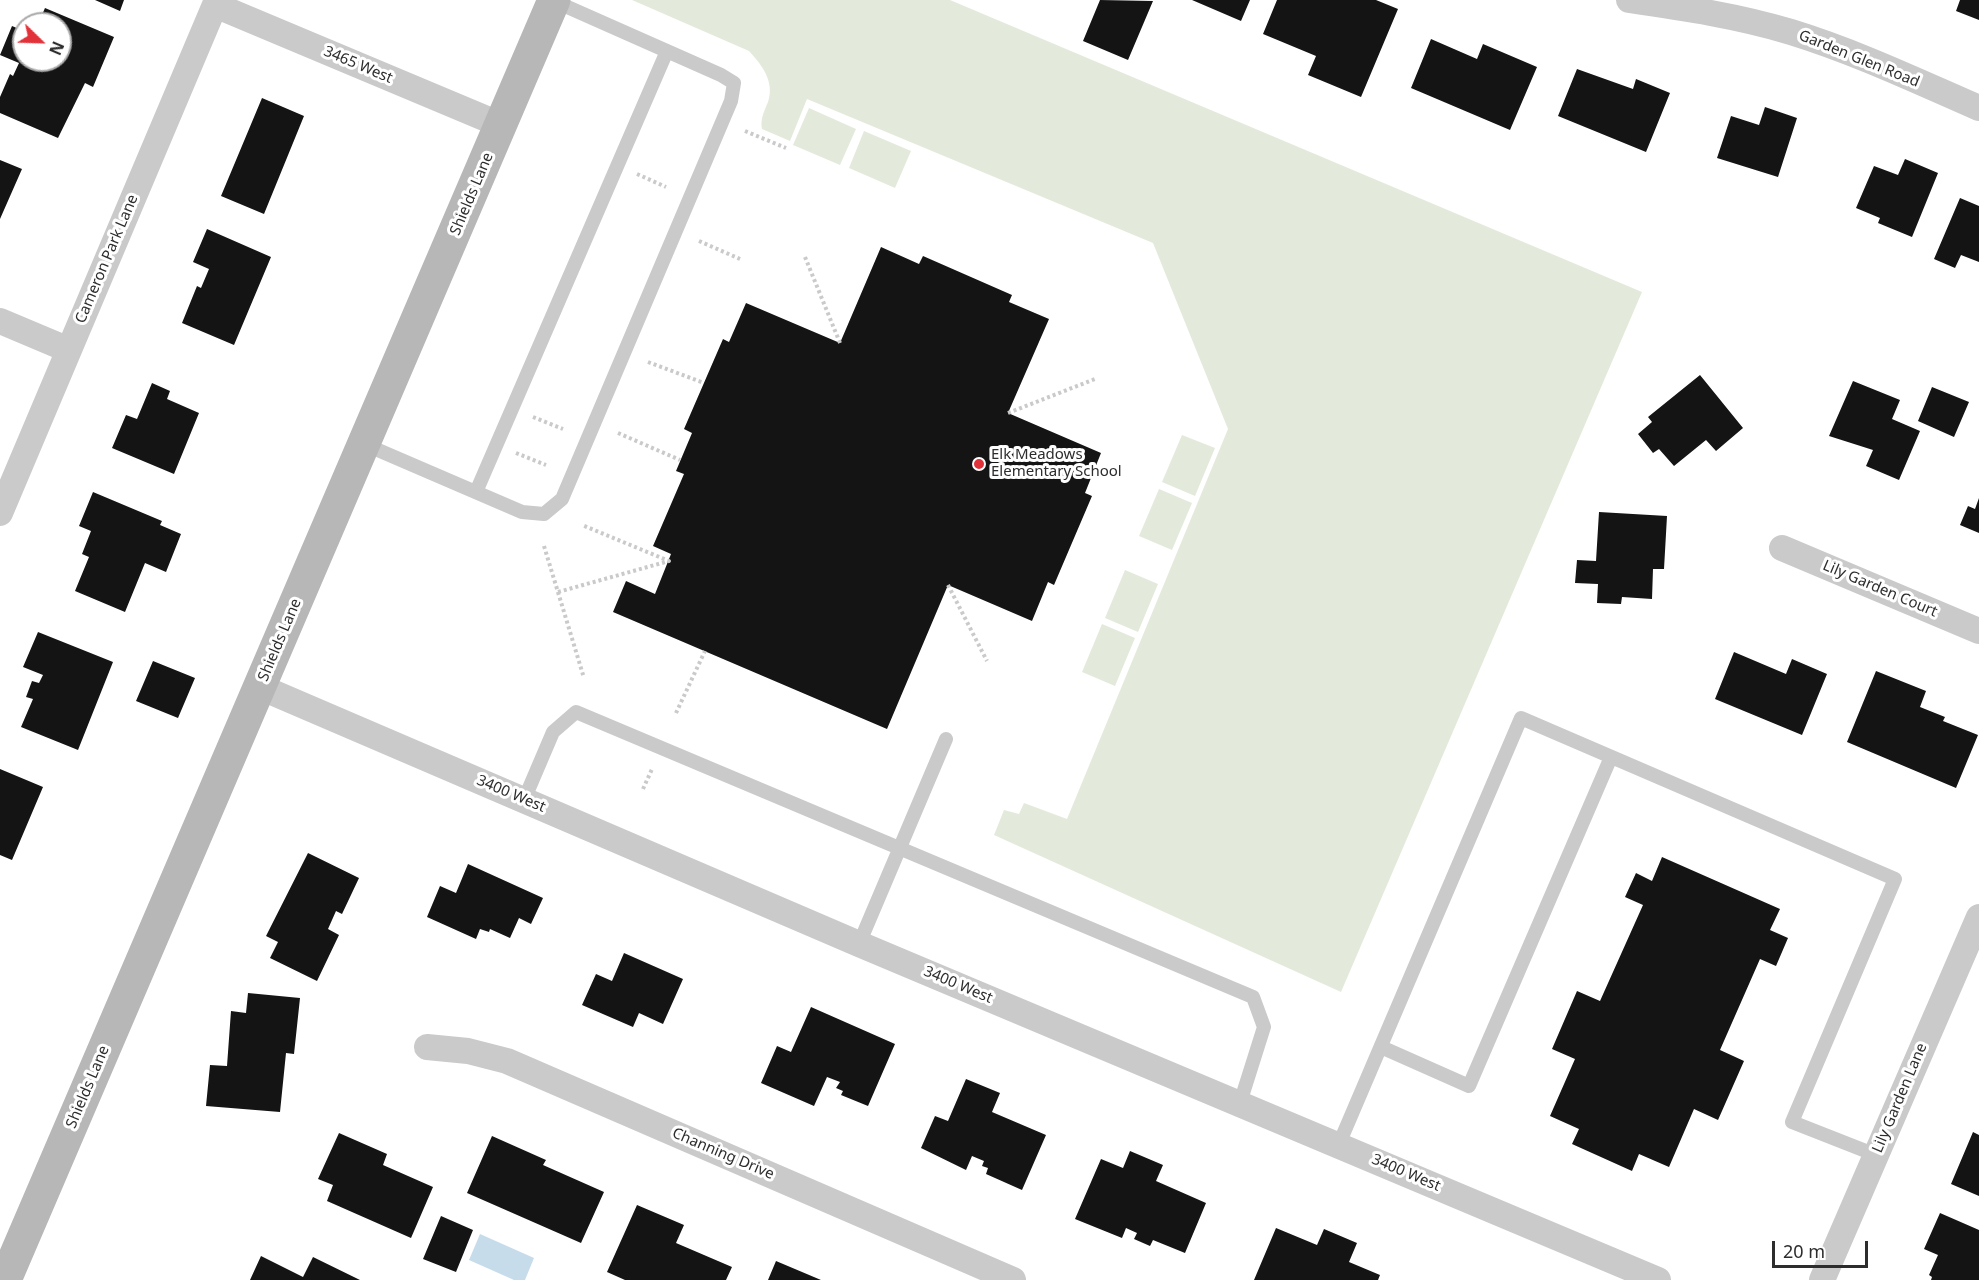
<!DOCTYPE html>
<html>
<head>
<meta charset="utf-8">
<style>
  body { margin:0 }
  #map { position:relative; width:1979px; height:1280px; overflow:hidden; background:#fff; font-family:"Noto Sans",sans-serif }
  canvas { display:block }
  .north { position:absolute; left:12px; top:12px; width:60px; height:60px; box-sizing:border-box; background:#fff; border:2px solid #ababab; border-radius:50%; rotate:113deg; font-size:16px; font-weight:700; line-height:24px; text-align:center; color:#2d2d2d }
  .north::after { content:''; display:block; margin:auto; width:21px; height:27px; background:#e1323a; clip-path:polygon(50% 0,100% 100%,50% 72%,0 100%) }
  .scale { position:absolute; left:1772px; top:1241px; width:96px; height:27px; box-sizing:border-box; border:3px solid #2d2d2d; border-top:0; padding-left:8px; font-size:18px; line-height:21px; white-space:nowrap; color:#2d2d2d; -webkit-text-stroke:4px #fff; paint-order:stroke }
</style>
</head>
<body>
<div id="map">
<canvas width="1979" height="1280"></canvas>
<div class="north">N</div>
<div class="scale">20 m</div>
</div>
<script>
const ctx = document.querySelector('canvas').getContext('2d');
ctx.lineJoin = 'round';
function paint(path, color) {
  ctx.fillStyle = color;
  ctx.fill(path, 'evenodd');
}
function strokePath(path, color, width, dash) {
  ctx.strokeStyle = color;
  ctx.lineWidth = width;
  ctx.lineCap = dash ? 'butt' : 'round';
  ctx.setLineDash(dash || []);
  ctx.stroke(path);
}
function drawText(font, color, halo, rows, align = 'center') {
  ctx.font = font + ' "Noto Sans",sans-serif';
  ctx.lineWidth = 6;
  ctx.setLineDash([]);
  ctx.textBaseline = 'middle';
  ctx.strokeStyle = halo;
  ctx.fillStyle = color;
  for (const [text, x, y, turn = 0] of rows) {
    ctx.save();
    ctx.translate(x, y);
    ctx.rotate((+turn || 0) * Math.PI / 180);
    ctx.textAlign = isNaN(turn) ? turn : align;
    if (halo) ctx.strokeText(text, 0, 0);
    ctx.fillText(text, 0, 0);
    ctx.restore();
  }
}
paint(new Path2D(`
  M632 0H950L1642 292 1341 992 994 835 1004 810 1019 814 1024 803 1067 819 1228 429 1153 243 807 99 790 141 762 129C760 119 764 112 768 102 775 82 762 65 749 51Z
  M809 108 856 129 840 165 793 145Z
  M864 131 911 151 895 188 849 168Z
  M1182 435 1215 448 1195 496 1162 482Z
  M1159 489 1192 503 1172 550 1139 536Z
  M1125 570 1158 584 1138 632 1105 618Z
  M1102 624 1135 638 1115 686 1082 672Z`), '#e3eadb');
paint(new Path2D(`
  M480 1234 534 1258 525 1280H514L469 1260Z`), '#c7dcea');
paint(new Path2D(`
  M95 0H124L120 11Z
  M1100 0 1153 1 1128 60 1083 41Z
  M1192 0H1250L1241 21Z
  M1277 0H1376L1398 9 1361 97 1308 75 1316 56 1263 34Z
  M1960 0H1979V20L1956 11Z
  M45 8 114 37 93 87 85 83 58 138 0 113V97L10 74 13 76 19 63 0 55 12 26 24 31V60H60V24H38Z
  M1431 39 1477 59 1483 44 1537 67 1510 130 1411 88Z
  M1577 69 1633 89 1636 79 1670 93 1646 152 1558 116Z
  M262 98 304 116 264 214 221 196Z
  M1765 107 1797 118 1778 177 1717 158 1731 116 1759 125Z
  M1905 159 1938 173 1912 237 1878 223 1880 218 1856 208 1874 166 1898 175Z
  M0 160 22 169 0 219Z
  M1960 198 1979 206V262L1961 255 1955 268 1934 259Z
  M207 229 271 257 234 345 182 323 197 286 201 288 209 269 193 262Z
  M881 247 919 264 923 256 1012 295 1009 302 1049 319 1008 413 1101 453 1085 493 1092 496 1054 585 1048 582 1032 621 948 585 887 729 613 612 626 581 655 594 671 554 653 546 684 474 676 471 692 433 684 429 723 339 729 342 746 303 840 343Z
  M1700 375 1743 428 1716 451 1706 440 1674 466 1659 449 1653 453 1638 434 1652 422 1648 417Z
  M1853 381 1900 400 1892 419 1920 431 1899 480 1866 466 1873 450 1829 436Z
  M152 383 170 391 167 399 199 413 174 474 112 448 126 415 137 419Z
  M1932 387 1969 402 1954 437 1918 421Z
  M93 492 162 521 160 525 181 534 166 572 145 563 125 612 75 591 89 557 82 554 91 531 79 526Z
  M1979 498V533L1960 525 1968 506 1975 509Z
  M1599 512 1667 516 1664 569H1653L1652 599 1622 597 1621 604 1597 603 1598 584 1575 583 1577 560 1596 561Z
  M38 632 113 662 78 750 21 727 33 699 26 697 32 681 39 683 43 675 23 667Z
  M1734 652 1786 674 1792 659 1827 674 1802 735 1715 699Z
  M153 661 195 678 178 718 136 701Z
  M1876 671 1926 691 1920 707 1945 717 1943 721 1978 735 1956 788 1847 742Z
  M0 769 43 787 12 860 0 855Z
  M308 853 359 878 342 914 336 911 328 929 339 935 317 981 270 958 278 942 266 936Z
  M1662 857 1780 909 1770 930 1788 938 1776 966 1760 959 1720 1050 1744 1061 1718 1120 1694 1109 1669 1167 1639 1154 1632 1171 1572 1144 1579 1129 1550 1116 1575 1059 1552 1049 1577 991 1600 1001 1643 905 1625 897 1636 873 1652 881Z
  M468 864 543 898 531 924 519 918 510 938 490 929 489 932 480 929 476 939 427 917 440 886 456 893Z
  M624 953 683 979 663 1024 639 1013 633 1027 582 1005 596 974 612 981Z
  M248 993 300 998 294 1054 286 1053 280 1112 206 1106 210 1065 227 1066 231 1011 246 1013Z
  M811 1007 895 1044 868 1106 841 1095 843 1091 836 1088 840 1082 827 1077 814 1106 761 1083 777 1046 791 1052Z
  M966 1079 1000 1093 992 1112 1046 1135 1022 1190 986 1174 988 1168 982 1166 984 1161 972 1156 966 1170 921 1148 935 1116 948 1121Z
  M1973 1132 1979 1135V1196L1951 1184Z
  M339 1133 387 1154 383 1165 433 1187 411 1238 327 1201 333 1185 318 1179Z
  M492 1136 546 1160 543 1165 604 1192 581 1243 467 1193Z
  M1130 1151 1163 1165 1156 1181 1206 1203 1185 1253 1153 1240 1150 1246 1134 1239 1137 1233 1126 1228 1122 1238 1075 1219 1101 1159 1123 1168Z
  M637 1205 684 1225 676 1243 732 1267 726 1280H625L607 1272Z
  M1940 1213 1979 1230V1280H1931L1932 1277 1929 1275 1938 1255 1924 1249Z
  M441 1216 473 1230 456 1272 423 1259Z
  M1276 1228 1317 1245 1324 1229 1357 1243 1349 1262 1380 1275 1378 1280H1254Z
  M261 1256 303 1277 313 1257 360 1280H250Z
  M776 1261 821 1280H768Z`), '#141414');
strokePath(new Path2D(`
  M745 131 786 148
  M637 174 666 187
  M699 241 740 259
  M805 257 840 343
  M648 362 704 383
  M1008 413 1095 379
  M533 417 563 429
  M618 433 680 460
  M516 453 546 465
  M544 546 584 678
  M948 585 987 661
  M558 592 669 561 582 525
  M676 713 705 651
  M643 789 652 769`), '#cacaca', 4, [3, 3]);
strokePath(new Path2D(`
  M364 444 522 512 544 514 562 499 731 101 734 83 721 75 554 1
  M476 492 667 51
  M524 800 553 732 576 712 1253 997 1264 1027 1240 1103
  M859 944 946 739
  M1381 1047 1469 1086 1611 757
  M1339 1144 1521 718 1895 879 1792 1122 1876 1155`), '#cacaca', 14);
strokePath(new Path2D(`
  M1629 0C1684 8 1738 16 1791 32 1856 52 1917 81 1979 108
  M215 5 501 125
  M0 321 69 350
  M0 513 217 0
  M1782 548 1979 631
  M260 687 859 944 1658 1280
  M427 1047 468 1051 507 1061 1013 1280
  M1822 1280 1979 917`), '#cacaca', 26);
strokePath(new Path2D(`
  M5 1280 554 0`), '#b7b7b7', 33);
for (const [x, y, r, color] of [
  [979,464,6,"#e1323a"]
]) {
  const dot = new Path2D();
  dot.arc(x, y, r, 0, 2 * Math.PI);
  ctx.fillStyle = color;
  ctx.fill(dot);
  strokePath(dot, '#fff', 2);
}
drawText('15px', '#2d2d2d', '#fff', [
  ["Garden Glen Road",1859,59,22],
  ["3465 West",358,65,23],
  ["Shields Lane",472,194,-67],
  ["Cameron Park Lane",107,259,-67],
  ["Lily Garden Court",1880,589,23],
  ["Shields Lane",280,640,-67],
  ["3400 West",511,794,23],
  ["3400 West",958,985,23],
  ["Shields Lane",88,1087,-67],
  ["Lily Garden Lane",1900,1098,-67],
  ["Channing Drive",723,1154,23],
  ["3400 West",1406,1173,23]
]);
drawText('15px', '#2d2d2d', '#fff', [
  ["Elk Meadows",991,455],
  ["Elementary School",991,472]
], 'left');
</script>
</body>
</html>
